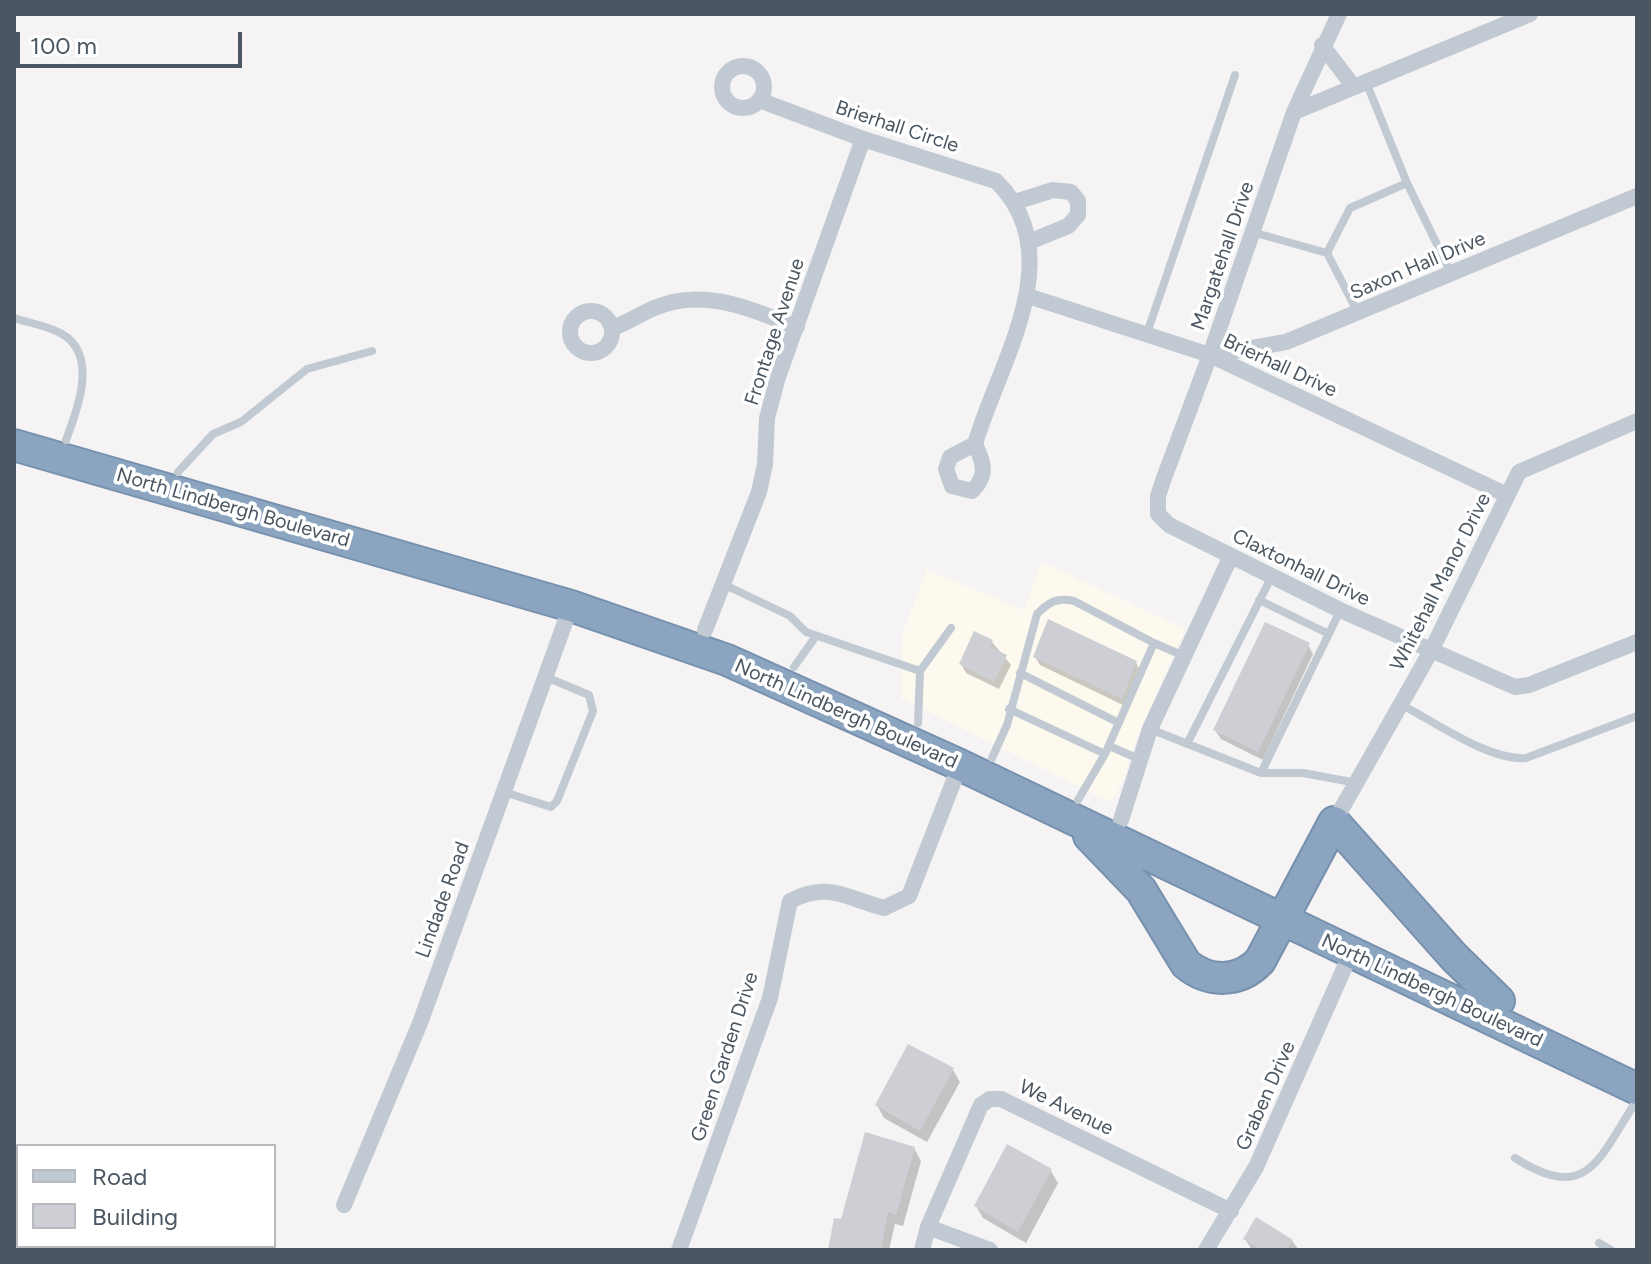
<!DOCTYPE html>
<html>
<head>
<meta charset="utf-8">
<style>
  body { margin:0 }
  #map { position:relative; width:1651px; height:1264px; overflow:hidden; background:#f5f3f3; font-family:Figtree,sans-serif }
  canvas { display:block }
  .frame { position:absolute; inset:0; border:16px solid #4a5661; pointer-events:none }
  .legend { position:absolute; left:16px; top:1144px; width:260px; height:104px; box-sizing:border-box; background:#fff; border:2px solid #b7bbc0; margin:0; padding:10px 14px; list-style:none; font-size:24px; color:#4a5661 }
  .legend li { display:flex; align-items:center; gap:16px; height:40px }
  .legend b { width:40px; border:2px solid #b7bbc0 }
  .scale { position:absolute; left:16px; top:32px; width:226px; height:36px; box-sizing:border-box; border:4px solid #4a5661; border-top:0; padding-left:10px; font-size:24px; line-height:28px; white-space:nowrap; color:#4a5661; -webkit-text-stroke:6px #fff; paint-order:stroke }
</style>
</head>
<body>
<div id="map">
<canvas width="1651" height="1264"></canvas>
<div class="frame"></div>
<ul class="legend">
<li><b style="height:10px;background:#c1cad2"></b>Road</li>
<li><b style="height:22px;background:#cdcfd5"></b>Building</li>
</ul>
<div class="scale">100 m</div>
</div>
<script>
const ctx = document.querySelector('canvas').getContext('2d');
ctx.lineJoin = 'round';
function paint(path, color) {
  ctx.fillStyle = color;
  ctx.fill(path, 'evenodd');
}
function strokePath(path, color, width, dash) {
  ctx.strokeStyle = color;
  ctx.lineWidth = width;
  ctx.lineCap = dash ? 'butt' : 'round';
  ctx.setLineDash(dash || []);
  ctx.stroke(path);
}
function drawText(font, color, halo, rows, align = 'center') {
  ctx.font = font + ' Figtree,sans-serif';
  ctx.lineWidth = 7;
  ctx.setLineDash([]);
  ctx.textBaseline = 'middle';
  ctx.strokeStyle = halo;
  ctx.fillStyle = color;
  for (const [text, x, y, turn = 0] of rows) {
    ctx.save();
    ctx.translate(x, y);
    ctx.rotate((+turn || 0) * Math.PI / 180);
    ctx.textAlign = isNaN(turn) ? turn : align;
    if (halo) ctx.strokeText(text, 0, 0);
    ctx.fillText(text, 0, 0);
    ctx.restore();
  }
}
paint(new Path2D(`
  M1042 562 1185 629 1135 742 1123 781 1115 796 1108 801 901 698 903 632 927 570 1024 610Z`), '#fdf9ef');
paint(new Path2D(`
  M992 642 1011 665 999 689 966 673 961 664Z
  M1308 645 1313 654 1263 760 1221 739 1215 730Z
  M1035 657 1136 663 1141 672 1127 707 1040 665Z
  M953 1070 960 1082 927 1142 884 1118 877 1105Z
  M914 1148 921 1161 903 1226 895 1224 889 1250H830L842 1222Z
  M1051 1171 1058 1183 1026 1243 983 1218 976 1206Z
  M1245 1239 1292 1241 1299 1250H1252Z`), '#0003');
paint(new Path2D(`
  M1048 619 1137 661 1122 699 1033 657Z
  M1265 622 1310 643 1258 752 1213 730Z
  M974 631 993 640 990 647 1007 655 994 682 959 664Z
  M908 1044 954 1068 920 1131 875 1105Z
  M865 1132 915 1147 896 1215 888 1212 881 1250H828L834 1218 841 1219Z
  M1007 1144 1052 1169 1018 1232 974 1206Z
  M1256 1217 1293 1240 1287 1250H1261L1243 1239Z`), '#cdcfd5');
const highway = new Path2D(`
  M14 445 571 606 727 660 960 765 1637 1089
  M1089 836 1141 890 1186 964C1209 983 1239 983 1260 961L1334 822 1454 957 1499 1001`);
strokePath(highway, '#7690ad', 34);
strokePath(new Path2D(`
  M1366 82 1407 183
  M1252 232 1327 253 1358 313
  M1327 253 1350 208 1407 183 1451 273
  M14 318C29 323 49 326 62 334 99 355 77 411 66 440
  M1146 336 1235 75
  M178 472 213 434 241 422 307 369 372 351
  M723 584 790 616 806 632 920 671 951 628
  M1259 600 1329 634
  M794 667 816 636
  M1020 673 1119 723
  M1402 705C1435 722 1489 761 1526 758L1637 716
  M1009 709 1105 754
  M918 723 920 671
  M1150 729 1261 773 1340 611
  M1187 744 1272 576
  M1109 746 1139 759
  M992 758 1007 725 1037 614C1049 602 1057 597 1074 601L1154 643
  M1261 773H1303L1357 783
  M504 792 551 807 557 801 593 711 589 695 546 677
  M1078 800 1105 754 1154 643 1184 656
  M1515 1158C1589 1205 1599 1157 1637 1100
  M1599 1243 1611 1250`), '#c1cad2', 8);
strokePath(new Path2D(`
  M1339 14 1294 112 1210 355 1164 478 1158 496V514L1169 525 1340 610 1515 687 1529 685 1637 642
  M1322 45 1354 87
  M722 87a21 21 0 1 1 42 0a21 21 0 1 1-42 0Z
  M759 100 863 139 996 181C1072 255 999 362 975 444 984 463 988 476 972 491L952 486 946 469 950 457 975 444
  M1294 112 1530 14
  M1015 202 1053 190 1071 192 1078 201V215L1068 226 1029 242
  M1028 296 1210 355 1507 495
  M570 332a21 21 0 1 1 42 0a21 21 0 1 1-42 0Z
  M613 328C626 323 639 315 652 309 702 286 750 309 797 327
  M1212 355 1286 342 1637 196
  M705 630 759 492 765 464 767 418 778 377 863 139
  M1121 820 1150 729 1231 556
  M1334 822 1431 651 1519 472 1637 421
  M344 1205 420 1023 571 606
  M928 1227 990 1250
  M679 1250 770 998 790 901C828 881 846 898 884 908L909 896 960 765
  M922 1250 928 1227 981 1105 990 1099H1001L1231 1211
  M1206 1250 1256 1167 1351 953`), '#c1cad2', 16);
strokePath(highway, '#8ba5c1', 30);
drawText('20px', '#4a5661', '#fff', [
  ["Brierhall Circle",897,127,18],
  ["Margatehall Drive",1223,256,-71],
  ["Saxon Hall Drive",1418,266,-23],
  ["Frontage Avenue",775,332,-72],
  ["Brierhall Drive",1280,366,25],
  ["North Lindbergh Boulevard",233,508,16],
  ["Claxtonhall Drive",1301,568,26],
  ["Whitehall Manor Drive",1441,582,-63],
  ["North Lindbergh Boulevard",846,714,24],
  ["Lindade Road",443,900,-70],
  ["North Lindbergh Boulevard",1432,991,25],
  ["Green Garden Drive",725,1057,-72],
  ["Graben Drive",1266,1096,-66],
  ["We Avenue",1066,1108,26]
]);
</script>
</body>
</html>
